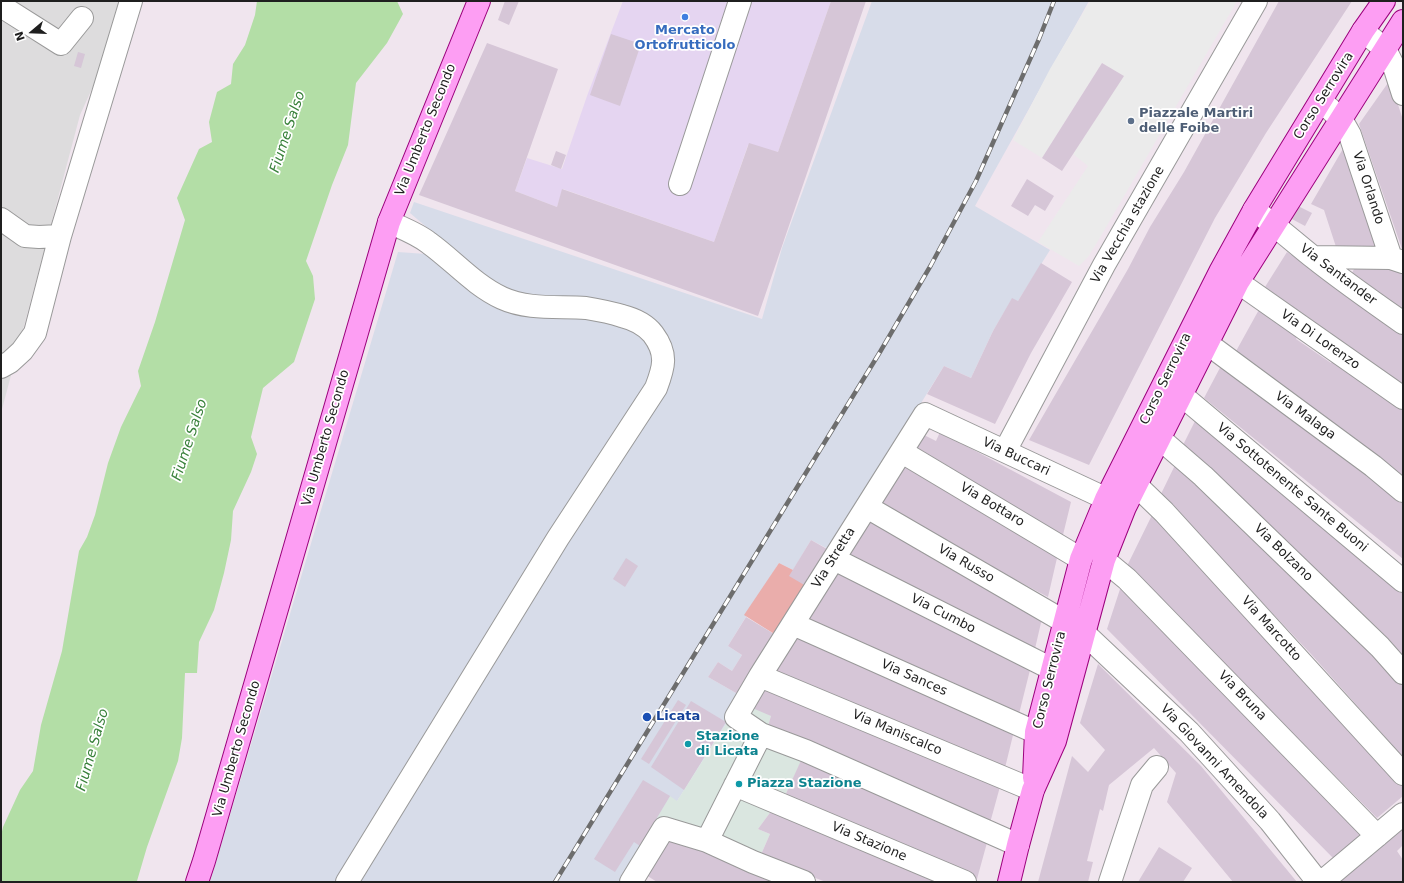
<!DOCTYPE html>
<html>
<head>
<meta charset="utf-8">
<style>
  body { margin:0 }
  #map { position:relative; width:1404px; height:883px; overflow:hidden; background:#f0e5ee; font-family:"DejaVu Sans",sans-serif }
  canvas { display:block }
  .frame { position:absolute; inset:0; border:2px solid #1f1f1f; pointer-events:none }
  .north { position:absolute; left:12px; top:12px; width:40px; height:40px; -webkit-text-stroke:3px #fff; paint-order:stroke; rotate:251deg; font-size:11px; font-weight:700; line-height:16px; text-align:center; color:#1f1f1f }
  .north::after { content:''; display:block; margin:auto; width:14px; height:18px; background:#1f1f1f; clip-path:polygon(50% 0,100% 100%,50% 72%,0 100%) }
</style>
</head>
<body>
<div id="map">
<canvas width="1404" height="883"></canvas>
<div class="frame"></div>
<div class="north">N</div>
</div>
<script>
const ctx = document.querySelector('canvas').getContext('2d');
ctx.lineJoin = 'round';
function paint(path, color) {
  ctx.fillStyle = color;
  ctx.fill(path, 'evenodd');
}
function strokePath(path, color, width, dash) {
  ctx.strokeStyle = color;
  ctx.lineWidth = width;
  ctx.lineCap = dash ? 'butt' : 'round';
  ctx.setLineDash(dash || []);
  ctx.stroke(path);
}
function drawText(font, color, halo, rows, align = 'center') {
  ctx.font = font + ' "DejaVu Sans",sans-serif';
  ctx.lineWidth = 3.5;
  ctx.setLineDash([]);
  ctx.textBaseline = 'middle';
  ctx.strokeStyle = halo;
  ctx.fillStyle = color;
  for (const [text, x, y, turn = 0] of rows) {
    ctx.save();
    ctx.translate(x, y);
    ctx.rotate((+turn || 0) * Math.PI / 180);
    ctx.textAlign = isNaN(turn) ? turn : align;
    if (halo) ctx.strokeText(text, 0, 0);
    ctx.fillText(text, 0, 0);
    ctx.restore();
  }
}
paint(new Path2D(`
  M1 1H132L80 115 1 413Z`), '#dddcdd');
paint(new Path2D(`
  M623 1H831L778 152 748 145 714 242 563 189 557 207 515 191 527 158 562 169 587 96Z`), '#e5d5f1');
paint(new Path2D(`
  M872 1H1089L975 206 1050 250 1018 301 1012 299 993 331 971 378 944 366 830 550 811 540 793 570 779 563 728 646 742 655 732 671 718 662 708 677 743 697 626 882H210L398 252 426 254 431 231 410 213 414 202 762 319 782 248Z`), '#d7dce9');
paint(new Path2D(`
  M779 563 793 570 806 586 779 637 744 615Z`), '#eaadab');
paint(new Path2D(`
  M1090 1H1237L1098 241 1088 257 1079 266 1038 242 1088 166 1073 154 1123 76 1102 63 1042 158 1013 140 1050 69Z`), '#ebebeb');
paint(new Path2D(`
  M743 697 771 716 768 726 806 751 784 798 772 810 758 829 770 834 760 857 660 836 651 828 670 796 677 801Z`), '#dae6e0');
paint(new Path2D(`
  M257 1H397L403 14 387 43 356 83 348 145 332 185 306 261 313 276 315 299 294 362 263 388 251 437 257 454 251 472 233 511 231 540 224 573 214 610 199 642 197 673H185L182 738 178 761 147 847 137 881 136 882H1V836L3 827 20 790 33 771 41 725 62 651 79 551 87 537 95 515 108 463 121 427 141 386 138 371 155 322 185 220 177 198 199 149 212 142 209 122 217 92 231 84 233 64 245 45 255 15Z`), '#b3dea6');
paint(new Path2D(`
  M505 1H519L509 25 498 20Z
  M831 1H866L758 316 419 195 487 43 558 69 515 191 557 207 562 189 714 242 749 143 778 152Z
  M1279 1H1352L1266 133 1215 218 1089 465 1029 440 1128 269 1150 227 1184 172Z
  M611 34 641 44 620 106 590 95Z
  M78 52 85 54 81 68 74 66Z
  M1102 63 1124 76 1062 171 1042 158Z
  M1390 80 1403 120V252L1359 124Z
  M1344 147 1383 249 1337 250 1324 210 1311 204Z
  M556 151 566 155 561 169 551 165Z
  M1027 179 1054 196 1045 211 1035 205 1028 216 1011 206Z
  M1296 205 1312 213 1305 226 1290 218Z
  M1287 252 1403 330V385L1265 287Z
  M1041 263 1072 282 1031 353 995 424 927 394 944 366 971 378 993 331 1012 298 1018 301Z
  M1357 263 1403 270V312L1351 275Z
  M1261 306 1299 333 1296 339 1331 363 1335 357 1403 405V480L1235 353Z
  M1222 364 1403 498V559L1204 398Z
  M1197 417 1403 591V657L1183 445Z
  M940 432 1071 502 1061 543 956 471 913 445 920 433 936 441Z
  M905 458 1057 558 1048 597 878 507Z
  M1177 461 1388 667 1403 684V757L1311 654 1225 563 1160 496Z
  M1154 511 1403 784V796L1377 818 1127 566Z
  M868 515 1043 614 1034 653 843 556Z
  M811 540 827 549 806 586 789 576Z
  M626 558 638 566 625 587 613 579Z
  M836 566 1031 666 1018 718 802 622Z
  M1122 583 1365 830 1334 859 1107 629Z
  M746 617 779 637 743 697 708 677 718 662 732 671 742 655 728 646Z
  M794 630 1014 731 1004 772 769 675Z
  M1098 664 1201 766 1297 882H1233L1167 802 1176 773 1154 748 1109 785 1103 811 1100 809 1087 861 1093 862 1088 882H1038L1072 756 1088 772 1105 750 1080 723Z
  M763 685 1001 783 990 823 768 726 771 716 750 707Z
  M678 700 686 705 649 764 641 759Z
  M691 701 726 722 684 790 651 767Z
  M803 756 988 839 977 879 784 798Z
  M643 780 670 796 640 846 634 842 615 872 594 859Z
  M772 810 943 882H826L760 857 770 834 758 829Z
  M1403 822V845L1397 851 1403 860V882H1337Z
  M666 837 784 882H657L643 873Z
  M1159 847 1192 868 1183 882H1138Z`), '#d6c6d7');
const minor = new Path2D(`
  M1 6 61 44 82 18
  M1363 31 1385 49 1395 69 1403 94
  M1321 101 1341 119 1350 135 1391 258
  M680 184 740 1
  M1254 210C1275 225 1294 242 1314 258 1343 281 1373 302 1403 323
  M1 219 25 236 39 237 60 236
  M1313 257 1391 258 1403 262
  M1222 271 1403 398
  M1193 333 1373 466 1403 491
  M1 367 10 362 22 351 35 333 60 236 131 1
  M1167 383 1403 581
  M1147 425 1159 438 1203 476 1380 647 1403 673
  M1005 451 1104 265 1256 1
  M902 452 1081 559
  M1123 471 1136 485 1164 512 1403 774
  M867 507 1084 633 1189 732 1270 821 1318 882
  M834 559 1052 669
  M1104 560 1127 579 1377 836
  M793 624 1053 740
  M760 676 1033 790
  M735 785 965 882
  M707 841 761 734
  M1018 845 806 751 761 734 736 717 760 676 925 414 1124 507
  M347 882 558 538 656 388C664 367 668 354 653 334 645 324 634 319 622 316 610 312 598 310 586 308 558 306 528 310 502 298 474 285 454 261 429 243 418 234 402 228 389 222
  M631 882 664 828 707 841 753 862 804 882
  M1110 882 1142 785 1157 767
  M1322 882 1403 814`);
const major = new Path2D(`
  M1034 778 1036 732 1081 559 1106 499 1221 270 1254 210 1363 31 1384 1
  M197 882 204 861 389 222 479 1
  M1009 882 1018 845 1033 790 1055 741 1104 560 1125 507 1238 282 1403 21`);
strokePath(minor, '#999', 24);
strokePath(major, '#9b007c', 24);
strokePath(minor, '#fff', 22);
strokePath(major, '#fd9ef3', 22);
const rail = new Path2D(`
  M555 882 880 352 931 265 976 181 1039 39 1054 1`);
strokePath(rail, '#6d6d6d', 4.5);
strokePath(rail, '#fff', 3, [9]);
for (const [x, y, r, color] of [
  [685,17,4,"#3f7fe0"],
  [1131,121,4,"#5c6f8a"],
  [647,717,5,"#1a4fb4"],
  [688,744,4,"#0f9aa8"],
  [739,784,4,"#0f9aa8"]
]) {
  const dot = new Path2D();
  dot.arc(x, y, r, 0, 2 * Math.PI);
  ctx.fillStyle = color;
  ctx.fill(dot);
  strokePath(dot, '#fff', 1.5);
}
drawText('bold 13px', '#366cbe', '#fff', [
  ["Mercato",685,31],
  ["Ortofrutticolo",685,46]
]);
drawText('13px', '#1f1f1f', '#fff', [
  ["Corso Serrovira",1324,96,-58],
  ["Via Umberto Secondo",426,130,-68],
  ["Via Orlando",1368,188,72],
  ["Via Vecchia stazione",1128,225,-60],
  ["Via Santander",1338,275,37],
  ["Via Di Lorenzo",1320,340,35],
  ["Corso Serrovira",1166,379,-64],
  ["Via Malaga",1305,416,36],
  ["Via Umberto Secondo",326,438,-74],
  ["Via Buccari",1016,457,25],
  ["Via Sottotenente Sante Buoni",1292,488,40],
  ["Via Bottaro",992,505,31],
  ["Via Bolzano",1283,553,44],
  ["Via Stretta",834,558,-58],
  ["Via Russo",966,564,30],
  ["Via Cumbo",943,614,27],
  ["Via Marcotto",1271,629,48],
  ["Via Sances",914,678,24],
  ["Corso Serrovira",1050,680,-76],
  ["Via Bruna",1242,696,46],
  ["Via Maniscalco",897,733,23],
  ["Via Umberto Secondo",237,749,-74],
  ["Via Giovanni Amendola",1214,762,47],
  ["Via Stazione",869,842,23]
]);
drawText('bold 13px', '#4e5e75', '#fff', [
  ["Piazzale Martiri",1139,114],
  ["delle Foibe",1139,129]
], 'left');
drawText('bold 13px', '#164399', '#fff', [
  ["Licata",656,717]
], 'left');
drawText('bold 13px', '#0d838f', '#fff', [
  ["Stazione",696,737],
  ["di Licata",696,752],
  ["Piazza Stazione",747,784]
], 'left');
drawText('italic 14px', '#39813b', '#fff', [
  ["Fiume Salso",288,132,-72],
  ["Fiume Salso",190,440,-72],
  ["Fiume Salso",93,750,-74]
]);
</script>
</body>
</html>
